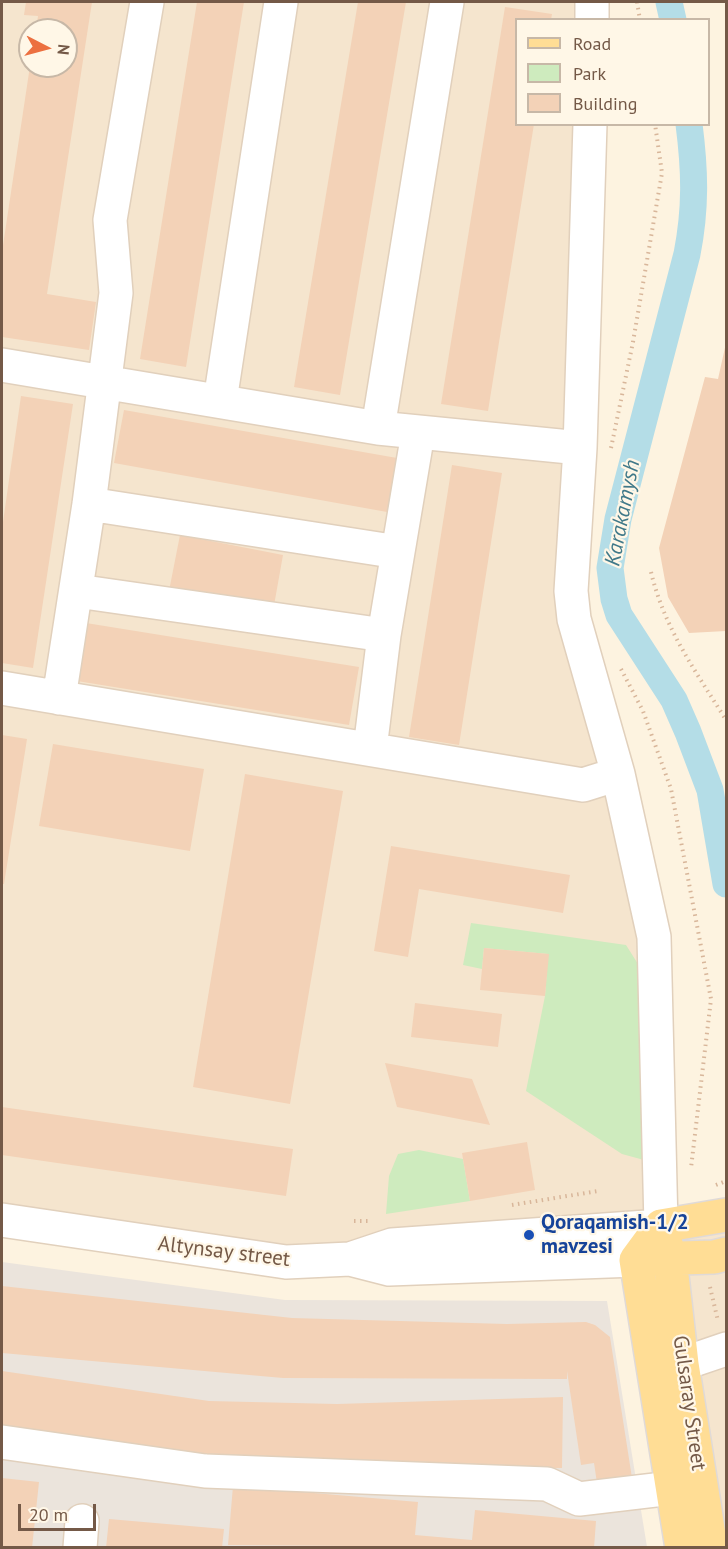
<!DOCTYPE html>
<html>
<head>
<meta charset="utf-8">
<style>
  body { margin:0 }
  #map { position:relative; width:728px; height:1549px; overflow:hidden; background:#fdf3e0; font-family:"PT Sans",sans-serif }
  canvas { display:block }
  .frame { position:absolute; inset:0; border:3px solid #745947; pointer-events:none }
  .legend { position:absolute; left:515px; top:18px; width:195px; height:108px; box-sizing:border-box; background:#fff7e7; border:2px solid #c7b8a7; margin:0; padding:8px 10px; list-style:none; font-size:18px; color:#745947 }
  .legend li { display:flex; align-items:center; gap:12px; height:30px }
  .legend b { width:30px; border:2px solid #c7b8a7 }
  .north { position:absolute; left:18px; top:18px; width:60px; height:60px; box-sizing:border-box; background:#fff7e7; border:2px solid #c7b8a7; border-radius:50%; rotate:96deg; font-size:16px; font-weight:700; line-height:24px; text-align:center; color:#745947 }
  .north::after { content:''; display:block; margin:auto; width:21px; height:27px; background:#ec7040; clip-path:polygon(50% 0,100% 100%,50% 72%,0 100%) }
  .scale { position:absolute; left:18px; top:1504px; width:78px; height:27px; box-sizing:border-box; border:3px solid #745947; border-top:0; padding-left:8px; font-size:18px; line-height:21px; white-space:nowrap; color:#745947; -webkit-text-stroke:4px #fff7e7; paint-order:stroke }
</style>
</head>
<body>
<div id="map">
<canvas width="728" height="1549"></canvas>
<div class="frame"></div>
<ul class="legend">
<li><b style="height:8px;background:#ffdd95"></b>Road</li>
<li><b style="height:16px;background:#ceebbe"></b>Park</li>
<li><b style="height:16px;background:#f3d2b7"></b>Building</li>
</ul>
<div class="north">N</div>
<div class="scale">20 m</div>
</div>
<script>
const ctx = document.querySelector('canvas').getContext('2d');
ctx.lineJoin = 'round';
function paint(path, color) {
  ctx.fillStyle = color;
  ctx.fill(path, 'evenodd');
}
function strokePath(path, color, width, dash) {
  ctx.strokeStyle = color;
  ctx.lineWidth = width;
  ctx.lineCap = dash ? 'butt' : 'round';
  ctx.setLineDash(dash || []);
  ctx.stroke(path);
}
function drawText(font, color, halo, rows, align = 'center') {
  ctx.font = font + ' "PT Sans",sans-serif';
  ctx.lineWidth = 4.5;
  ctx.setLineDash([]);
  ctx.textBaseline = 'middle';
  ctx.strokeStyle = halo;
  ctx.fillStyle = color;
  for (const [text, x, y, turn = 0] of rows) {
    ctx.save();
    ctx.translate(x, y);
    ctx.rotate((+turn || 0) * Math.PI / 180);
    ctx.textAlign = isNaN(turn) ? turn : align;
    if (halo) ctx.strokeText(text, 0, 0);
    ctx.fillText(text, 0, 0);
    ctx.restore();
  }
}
paint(new Path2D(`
  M2 2H592V19L516 20V124L590 125 572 555 654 937 661 1225 726 1215V1547L661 1226 350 1259 2 1220ZM30 30H66V66H30Z`), '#f5e5ce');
paint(new Path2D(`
  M2 1262 285 1300 607 1301 647 1547 2 1548Z`), '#ebe4dc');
paint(new Path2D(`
  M471 923 626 945 638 964 644 1160 622 1154 526 1091 545 996 548 954 484 948 482 969 463 965Z
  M419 1150 463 1159 470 1201 386 1214 389 1176 398 1154Z`), '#ceebbe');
strokePath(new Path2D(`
  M669 2 673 20
  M689 124C695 171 696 208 687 254L618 519 610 568 614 599 619 615 674 700 688 732 710 790 726 884`), '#b4dde7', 27);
paint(new Path2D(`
  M26 2H92L47 294 96 302 89 350 2 337V252L30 66H66V30H36L38 16 24 15Z
  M197 2H244L186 367 140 359Z
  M358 2H406L340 395 294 387Z
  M505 7 552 14 551 20H516V124H534L488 411 441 404Z
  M726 343V631L689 633 668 597 659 548 705 377 718 379Z
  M21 396 73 404 33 668 2 663V529Z
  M124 410 397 458 387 512 114 463Z
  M452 465 502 473 459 745 409 737Z
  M180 535 283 555 273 611 169 591Z
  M86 623 359 667 349 725 77 681Z
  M2 735 27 739 4 884H2Z
  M53 744 204 769 190 851 39 826Z
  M245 774 343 791 290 1104 193 1087Z
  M391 846 570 875 563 913 419 889 408 957 374 951Z
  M484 948 549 954 545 996 480 990Z
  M415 1003 502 1014 498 1047 411 1037Z
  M385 1063 472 1079 490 1125 397 1107Z
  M2 1107 293 1149 286 1196 2 1155Z
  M527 1142 535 1190 470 1201 462 1153Z
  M2 1286 292 1318 507 1324 586 1322 595 1325 610 1337 632 1478 597 1483 594 1463 581 1465 567 1371V1379L283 1378 2 1353Z
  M2 1371 209 1401 337 1404 563 1397 562 1468 332 1466 203 1461 2 1425Z
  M2 1478 39 1482 32 1548H2Z
  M233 1486 418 1502 415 1535 472 1540 475 1510 596 1521 594 1548 228 1545Z
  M109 1519 224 1529 222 1548H106Z`), '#f3d2b7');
const minor = new Path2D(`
  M592 20V2
  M2 365 378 428 580 448
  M220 401 281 2
  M378 428 447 2
  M89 504 398 552
  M77 591 384 635
  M2 688 583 785 618 774
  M59 698 89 504 116 293 110 220 147 2
  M370 749 384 635 418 433
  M2 1220 286 1262 350 1259 389 1269 636 1260
  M350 1259 392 1245 661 1226 654 937 618 774 574 619 571 591 580 448 590 124
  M682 1364 726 1349
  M2 1442 205 1471 547 1484 579 1499 672 1488
  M80 1548 82 1521`);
const major = new Path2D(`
  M661 1226 670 1258 682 1364 711 1548
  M647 1259 714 1257 726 1254
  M682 1548 636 1260 661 1226 726 1215`);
strokePath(minor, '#e1d0bc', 36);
strokePath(major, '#e0dad7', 36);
strokePath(new Path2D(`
  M637 2 640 20
  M611 448 633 342 662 173 655 124
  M651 572C665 630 695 670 726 720
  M621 669 643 711 671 789 711 999 691 1168
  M716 1185 726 1181
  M512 1205 598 1191
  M354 1221H368
  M710 1287 718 1321`), '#d8b69a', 4, [1.5, 4.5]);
strokePath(minor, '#fff', 33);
strokePath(major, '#ffdd95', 33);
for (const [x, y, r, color] of [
  [529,1235,6,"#1a4fb4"]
]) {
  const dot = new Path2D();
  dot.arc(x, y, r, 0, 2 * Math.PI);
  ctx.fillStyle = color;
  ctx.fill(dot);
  strokePath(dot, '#fff7e7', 2);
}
drawText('bold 21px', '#164399', '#fff7e7', [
  ["Qoraqamish-1/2",541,1223],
  ["mavzesi",541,1247]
], 'left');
drawText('21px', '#745947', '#fff7e7', [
  ["Altynsay street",224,1252,7],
  ["Gulsaray Street",689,1403,82]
]);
drawText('italic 22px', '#407989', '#fff7e7', [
  ["Karakamysh",623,513,-79]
]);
</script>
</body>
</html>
